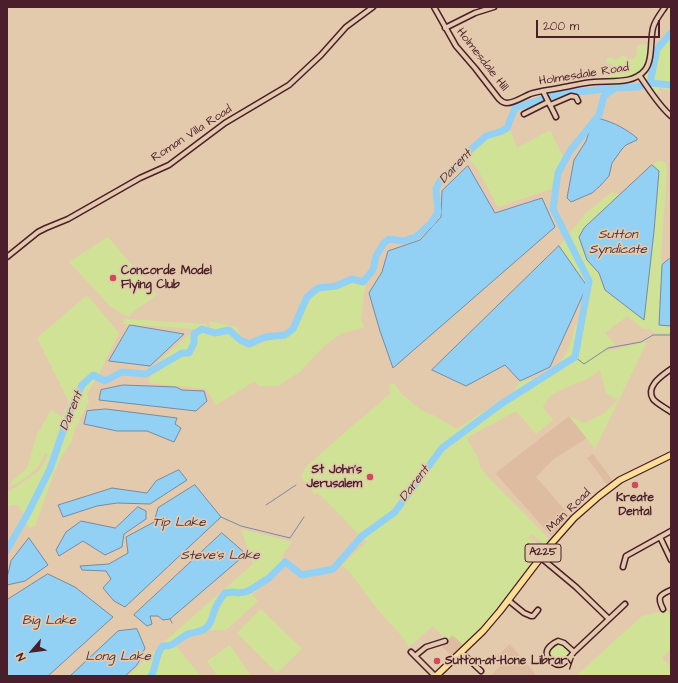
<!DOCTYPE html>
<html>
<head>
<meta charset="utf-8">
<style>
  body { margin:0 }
  #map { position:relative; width:678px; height:683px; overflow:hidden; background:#e4caac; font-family:"Architects Daughter",sans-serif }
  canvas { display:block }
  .frame { position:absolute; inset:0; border:8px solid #4a1f2b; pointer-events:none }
  .north { position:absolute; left:12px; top:631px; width:40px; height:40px; -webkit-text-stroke:3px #e4caac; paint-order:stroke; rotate:242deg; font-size:11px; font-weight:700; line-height:16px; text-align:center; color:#4a1f2b }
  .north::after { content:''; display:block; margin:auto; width:14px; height:18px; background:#4a1f2b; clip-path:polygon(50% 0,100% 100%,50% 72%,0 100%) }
  .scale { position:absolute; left:536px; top:20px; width:124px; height:18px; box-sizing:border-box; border:2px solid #4a1f2b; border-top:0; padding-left:5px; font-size:12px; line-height:14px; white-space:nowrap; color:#4a1f2b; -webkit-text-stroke:3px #e4caac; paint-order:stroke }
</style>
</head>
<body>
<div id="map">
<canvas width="678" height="683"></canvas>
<div class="frame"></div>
<div class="north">N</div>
<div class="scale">200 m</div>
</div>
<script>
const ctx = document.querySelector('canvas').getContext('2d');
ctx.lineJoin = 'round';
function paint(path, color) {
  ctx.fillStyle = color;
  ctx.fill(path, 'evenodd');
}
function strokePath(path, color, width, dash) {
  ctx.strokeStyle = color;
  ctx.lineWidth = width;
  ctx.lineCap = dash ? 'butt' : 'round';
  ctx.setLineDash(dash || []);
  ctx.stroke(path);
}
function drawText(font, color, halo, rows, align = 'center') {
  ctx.font = font + ' "Architects Daughter",sans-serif';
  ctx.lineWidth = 3.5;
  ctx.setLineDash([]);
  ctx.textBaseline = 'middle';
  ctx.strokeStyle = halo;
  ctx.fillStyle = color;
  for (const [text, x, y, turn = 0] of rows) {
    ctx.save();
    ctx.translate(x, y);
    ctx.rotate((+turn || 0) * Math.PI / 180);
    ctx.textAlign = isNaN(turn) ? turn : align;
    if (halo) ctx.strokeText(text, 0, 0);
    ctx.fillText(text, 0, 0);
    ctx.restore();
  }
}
paint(new Path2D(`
  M569 416 587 438 555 458 536 477 571 517 551 536 496 474 497 472Z
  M593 454 613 481 607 485 587 458Z
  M452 635 465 646 453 657 442 647Z
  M510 644 537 676H490L500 666 494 659Z`), '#ddbc9f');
paint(new Path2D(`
  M668 39 671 44 670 68 671 91 660 88 656 94 651 86 653 84 655 80 654 77 652 76 646 80 645 76C651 68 655 55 654 44L661 45Z
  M640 44 648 45C647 51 647 58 645 64 639 78 621 78 609 79L608 74 614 71 612 64 607 63 606 60 610 57 615 60 621 57 623 55 629 60 634 58 637 55C636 50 636 47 640 44Z
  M509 127 517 148 550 130 563 157 551 189 498 207 476 166 469 159 468 155 487 137 500 133Z
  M657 161H661L666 163 667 170 661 258 662 265 659 325 671 326V333H655L650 329H643L627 316 605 333 616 345 608 347 603 352 646 342V344L595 449 569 416 584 423 603 414 618 400 606 393 600 370 587 379 567 387 551 395 543 407 553 420 536 434 516 411 472 435 467 439 478 458 480 467 488 477 533 522 549 540 545 544H544L532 534 528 538 535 541 541 547 542 549 492 615 465 646 452 635 447 640 433 626 409 647 400 634 378 610 351 574 342 565 356 551 367 542 358 534 317 492 315 495 301 476 306 467 344 433 390 394 389 385 394 383 402 394 421 410 435 416 457 429 513 392 520 381 543 377 558 366 566 353 572 339 575 325 583 326 592 286H587L559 246 587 212 612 192 620 195 584 228 587 259 599 273 602 284 644 319 654 231 659 171 652 165Z
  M108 237 157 295 130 314V317L120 313 112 307H111L69 262Z
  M353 283 366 285 364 294 361 320 365 327 340 334 324 346 301 371 278 386H259L255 381 216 405 206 389 149 383 152 368 195 329 123 324 124 319 206 324 209 332 213 334 209 321 237 327 245 346 287 336 297 326 309 297 320 290 334 289Z
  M87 295 119 333 102 368 87 394 89 401 75 429 71 443 61 458 53 476 35 526 30 528 20 517 23 514 18 505H12L8 507 7 506V492L16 487 39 471 48 455 45 453C43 457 41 462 39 465 34 473 18 484 9 487L13 480 27 468 28 465 37 434 51 410 62 417 69 402 37 338Z
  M241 529 292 542 282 556 286 565 252 595 258 601 226 630H212L188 636 175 645 201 676H128L158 647 253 564Z
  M261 609 302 649 277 673 237 633Z
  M667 610 669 614 671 613V649L662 658 671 667V676H576L642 616Z
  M558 643 562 644 569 652 568 654 560 663 556 662 557 660H555V658H554L552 655H551L550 657H549V654C550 649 554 645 558 643Z
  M230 645 251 676H217L207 661Z`), '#d0e296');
const water = new Path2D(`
  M601 119C615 123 626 129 637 138V140L626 145 622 149 612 163 609 176 600 186 592 193 571 202 567 198 574 160 586 141 589 132 597 121Z
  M652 165 659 171 654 231 644 320 605 290 599 273 587 260 579 237 584 228Z
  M468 166 495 213 542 198 555 227 393 368 380 331 369 293 382 272 388 251 420 240 441 217 442 191Z
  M559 246 587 286 550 367 520 381 505 365 466 386 432 370Z
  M669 259H671V326L659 325 662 265Z
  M130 325 184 334 150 366 109 361Z
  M123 385 176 387 182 390 204 391 207 401 196 411 99 400 101 390Z
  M106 409 177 418 175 424 181 428 174 442 147 431H117L84 424 87 411Z
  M179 470 187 480 150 504 117 503 97 506 63 517 58 505 112 488 147 493 156 481Z
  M195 485 221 517 125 607 114 601 103 588 111 579 106 571 82 570 80 566 109 564 128 553 126 537 154 522 158 508Z
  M138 507 146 511V519L124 534 122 547 105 555 83 541 59 556 56 550 66 532 81 521 115 528Z
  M222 533 246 554 170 619 163 620 158 616H150L152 624 147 626 134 615Z
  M29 538 48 565 25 581 7 585V578L11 561Z
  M48 574 75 587 113 617 48 676H7V600Z
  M137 629 145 648 137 665 125 676H70L118 631Z`);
paint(water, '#92d1f4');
strokePath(water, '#758aa4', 1);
strokePath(new Path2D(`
  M575 357 584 364 608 348 641 342 653 335H671
  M266 505 296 485
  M221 517 241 526 290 538 304 517
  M170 619 172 623`), '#758aa4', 1);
strokePath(new Path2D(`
  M650 83 657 49 671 33
  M7 550 28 513 50 469 70 411 82 385 93 375 105 381 122 372 146 374 182 353H189L194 343V334L202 329 215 333 229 330 240 340 249 344 265 337 285 335 293 329 307 297 318 288 336 286 352 279 363 282 373 270 376 256 384 243 389 239 403 241 416 237 431 223 438 212 436 189 441 179 461 162 468 152 486 136 493 134 502 131 507 128 515 108 558 94 615 88 638 87 650 83 671 85
  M151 676C157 667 155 653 163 646 174 647 179 638 188 634 194 632 204 632 208 626 212 621 212 617 214 612 216 605 220 599 225 593L233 592 238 593 245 592 250 590 269 578 285 562 302 575 333 569 362 536 395 512 442 448 501 404 575 357 589 281 553 209 558 173 570 151 599 115 604 96 615 88`), '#92d1f4', 7);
const minor = new Path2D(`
  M434 7 456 46 475 68 499 99C501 101 503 103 507 103 514 103 523 97 530 94 539 91 550 90 560 88 571 86 582 83 593 82 610 80 633 85 645 70 653 60 650 40 653 28 655 20 661 13 665 7
  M445 28 475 13 494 7
  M639 75C649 89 658 105 671 116
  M543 91C547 100 552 108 556 117
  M550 105 571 96 576 97 578 101
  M524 114 548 102
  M7 257 38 232 46 228 68 219 140 178 169 165 225 123 289 85 321 55 346 27 373 7
  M671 369C663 375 645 386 653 399 657 404 666 408 671 412
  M660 537 671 560
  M540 557 576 587 609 619
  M623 567 626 556 671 531
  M508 600 524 613 531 616H533L538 610
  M663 609C657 597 659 595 671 590
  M558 641 564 643 574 652C571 656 567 661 562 664 557 667 548 660 547 655 545 649 553 643 558 641Z
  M411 652 435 676
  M461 652 481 671
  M574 652 625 604
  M415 656 426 647 445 641`);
const major = new Path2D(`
  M436 676 483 631 500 611 551 544 574 518 599 496 620 480 671 455`);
strokePath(minor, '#4a1f2b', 7);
strokePath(major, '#4a1f2b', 8);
strokePath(minor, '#e4caac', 4);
strokePath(major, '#fbdf96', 5.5);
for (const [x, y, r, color] of [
  [113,278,4,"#d1495b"],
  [370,477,4,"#d1495b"],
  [635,485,4,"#d1495b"],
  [437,661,4,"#d1495b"]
]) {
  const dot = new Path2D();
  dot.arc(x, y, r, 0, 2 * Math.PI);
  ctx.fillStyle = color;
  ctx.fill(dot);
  strokePath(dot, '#e4caac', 1.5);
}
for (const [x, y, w] of [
  [543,553,36]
]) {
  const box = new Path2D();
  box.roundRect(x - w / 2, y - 9, w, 18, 3);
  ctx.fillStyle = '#e4caac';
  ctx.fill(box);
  strokePath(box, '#4a1f2b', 1);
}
drawText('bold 11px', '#4a1f2b', null, [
  ["A225",543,553]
]);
drawText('12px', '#4a1f2b', '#e4caac', [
  ["Holmesdale Hill",482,60,52],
  ["Holmesdale Road",584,75,-9],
  ["Roman Villa Road",192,134,-33],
  ["Main Road",569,511,-44]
]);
drawText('bold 12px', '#4a1f2b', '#e4caac', [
  ["Concorde Model",121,271],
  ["Flying Club",121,285],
  ["St John's",362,470,"right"],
  ["Jerusalem",362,484,"right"],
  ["Kreate",635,498,"center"],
  ["Dental",635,512,"center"],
  ["Sutton-at-Hone Library",445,661]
], 'left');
drawText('italic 13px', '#51313f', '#e4caac', [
  ["Darent",456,167,-47],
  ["Sutton",618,235],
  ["Syndicate",618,250],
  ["Darent",72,411,-68],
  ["Darent",415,484,-53],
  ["Tip Lake",179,523],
  ["Steve's Lake",220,556],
  ["Big Lake",49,621],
  ["Long Lake",118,657]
]);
</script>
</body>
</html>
